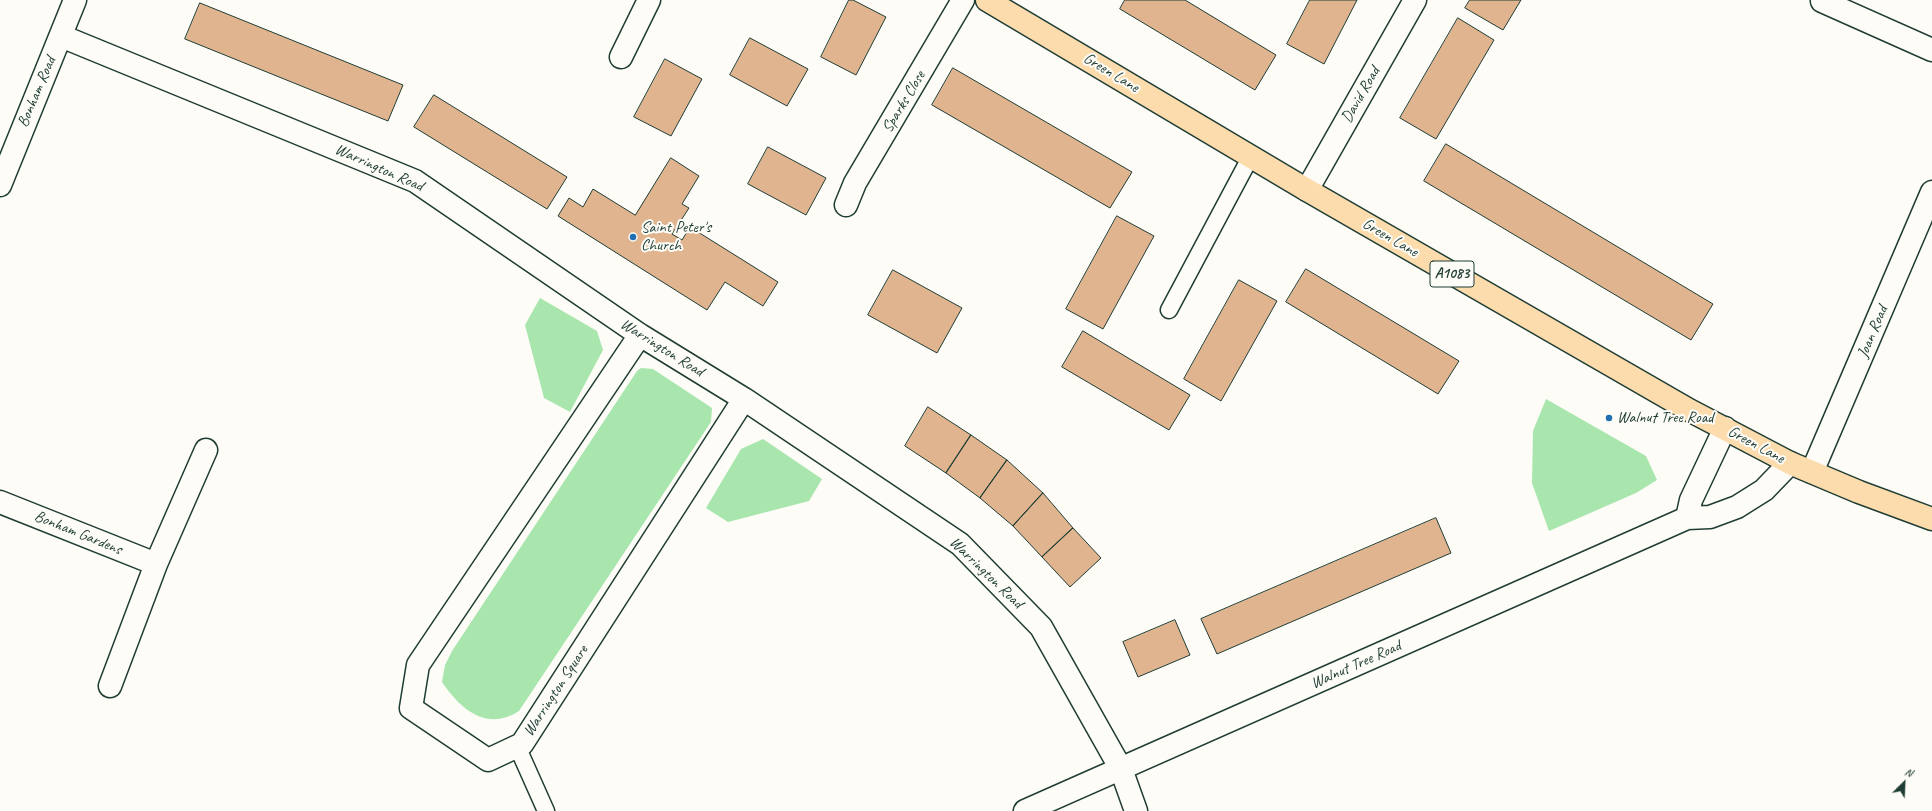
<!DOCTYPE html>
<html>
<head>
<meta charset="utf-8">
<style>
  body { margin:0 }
  #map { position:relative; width:1932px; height:811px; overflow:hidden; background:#fdfcf7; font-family:Caveat,sans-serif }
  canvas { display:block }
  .north { position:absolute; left:1884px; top:763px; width:40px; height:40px; -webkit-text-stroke:3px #fdfcf7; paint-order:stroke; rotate:24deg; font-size:11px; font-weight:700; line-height:16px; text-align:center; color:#1f3d34 }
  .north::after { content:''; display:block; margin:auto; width:14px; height:18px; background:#1f3d34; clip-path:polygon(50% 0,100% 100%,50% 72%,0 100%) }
</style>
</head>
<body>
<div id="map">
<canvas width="1932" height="811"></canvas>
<div class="north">N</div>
</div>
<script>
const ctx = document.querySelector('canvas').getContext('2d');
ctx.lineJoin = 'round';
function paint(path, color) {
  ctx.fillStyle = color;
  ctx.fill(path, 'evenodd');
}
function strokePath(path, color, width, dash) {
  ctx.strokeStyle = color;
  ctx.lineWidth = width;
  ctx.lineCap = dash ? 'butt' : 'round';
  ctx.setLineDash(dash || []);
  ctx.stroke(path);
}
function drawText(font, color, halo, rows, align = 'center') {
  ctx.font = font + ' Caveat,sans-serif';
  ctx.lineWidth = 4;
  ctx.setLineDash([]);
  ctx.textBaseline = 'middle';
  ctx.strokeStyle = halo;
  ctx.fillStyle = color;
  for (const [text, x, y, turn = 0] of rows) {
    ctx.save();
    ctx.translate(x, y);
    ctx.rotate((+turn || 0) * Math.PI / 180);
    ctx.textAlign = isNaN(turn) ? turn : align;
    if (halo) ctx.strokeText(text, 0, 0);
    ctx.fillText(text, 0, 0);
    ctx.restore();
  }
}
paint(new Path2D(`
  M540 298 597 331 603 350 570 412 544 398 525 325Z
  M641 368 653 369 712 408 711 422 519 711C487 732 460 709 442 682L445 665 452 651 637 371Z
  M1546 399 1646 456 1657 480 1636 493 1549 531 1532 483 1533 431Z
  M763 439 822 479 809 501 728 522 706 508 741 449Z`), '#a8e6ad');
const building = new Path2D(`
  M849 0H853L886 17 856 75 821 57Z
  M1125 0H1185L1276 55 1255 90 1120 9Z
  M1310 0H1357L1324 64 1287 44Z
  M1470 0H1521L1503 30 1465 8Z
  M200 3 403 85 388 121 185 39Z
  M1458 18 1494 40 1436 139 1400 118Z
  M750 38 808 69 787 106 730 75Z
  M665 59 702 79 671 136 634 117Z
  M953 68 1132 172 1110 208 932 105Z
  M434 95 567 177 547 209 414 127Z
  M1446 144 1713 304 1691 340 1424 181Z
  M768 147 826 178 806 215 748 184Z
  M671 158 699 176 682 204 689 208 672 234 682 240 690 227 778 282 763 306 725 282 707 310 558 216 569 198 583 207 593 189 635 215Z
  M1117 216 1154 236 1103 329 1066 309Z
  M1306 269 1459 361 1438 394 1286 302Z
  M893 270 962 308 937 353 868 315Z
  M1239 280 1277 301 1221 401 1184 379Z
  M1083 331 1190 395 1169 430 1062 367Z
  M928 407 971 435 946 473 905 446Z
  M971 435 1007 460 980 498 946 473Z
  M1007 460 1043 493 1013 526 980 498Z
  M1043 493 1073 528 1042 557 1013 526Z
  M1436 518 1451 553 1217 654 1201 619Z
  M1073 528 1101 558 1070 587 1042 557Z
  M1175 620 1190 655 1138 677 1123 642Z`);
paint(building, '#dfb48f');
strokePath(building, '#1f3d34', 1);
const lane = new Path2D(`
  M1169 310 1251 156
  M517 746 546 811`);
const street = new Path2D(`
  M1822 1 1932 50
  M61 36 415 181 640 335 744 399 960 544 1041 627 1121 769 1136 811
  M621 57 649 0
  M0 185 75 0
  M1307 190 1415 0
  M846 205 855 183 963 0
  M640 335 418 665 411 708 488 760 522 744 744 399
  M1812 472 1932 192
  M0 502 156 564
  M110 686 156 564 206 450`);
const secondary = new Path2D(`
  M1687 518 1691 500 1725 428
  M1025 811 1687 518 1710 517 1737 507 1764 490 1790 463`);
const primary = new Path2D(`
  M987 0 1307 190 1689 410 1790 463 1859 492 1932 519`);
strokePath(lane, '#1f3d34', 19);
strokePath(street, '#1f3d34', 25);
strokePath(secondary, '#1f3d34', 25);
strokePath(primary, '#1f3d34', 25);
strokePath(lane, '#fdfcf7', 16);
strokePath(street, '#fdfcf7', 22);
strokePath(secondary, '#fdfcf7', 22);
strokePath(primary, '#fcdcac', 22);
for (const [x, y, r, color] of [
  [633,237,4,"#1f6fb2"],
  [1609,418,4,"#1f6fb2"]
]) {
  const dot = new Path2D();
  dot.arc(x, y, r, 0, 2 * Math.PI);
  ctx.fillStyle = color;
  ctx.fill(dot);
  strokePath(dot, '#fdfcf7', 1.5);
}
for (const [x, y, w] of [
  [1452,274,44]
]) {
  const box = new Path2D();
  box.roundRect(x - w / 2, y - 13, w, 26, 3);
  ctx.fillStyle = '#fdfcf7';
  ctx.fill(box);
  strokePath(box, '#1f3d34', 1);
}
drawText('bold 15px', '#1f3d34', null, [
  ["A1083",1452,274]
]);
drawText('16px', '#1f3d34', '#fdfcf7', [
  ["Green Lane",1111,73,31],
  ["Bonham Road",37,92,-67],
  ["David Road",1361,95,-60],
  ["Sparks Close",904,102,-59],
  ["Warrington Road",379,168,24],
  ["Green Lane",1390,238,30],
  ["Joan Road",1873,332,-67],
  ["Warrington Road",662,348,32],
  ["Green Lane",1756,445,28],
  ["Bonham Gardens",78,533,22],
  ["Warrington Road",986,573,44],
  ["Walnut Tree Road",1356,665,-24],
  ["Warrington Square",556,691,-57]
]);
drawText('16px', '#1f3d34', '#fdfcf7', [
  ["Saint Peter's",641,228],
  ["Church",641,246],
  ["Walnut Tree Road",1617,418]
], 'left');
</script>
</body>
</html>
